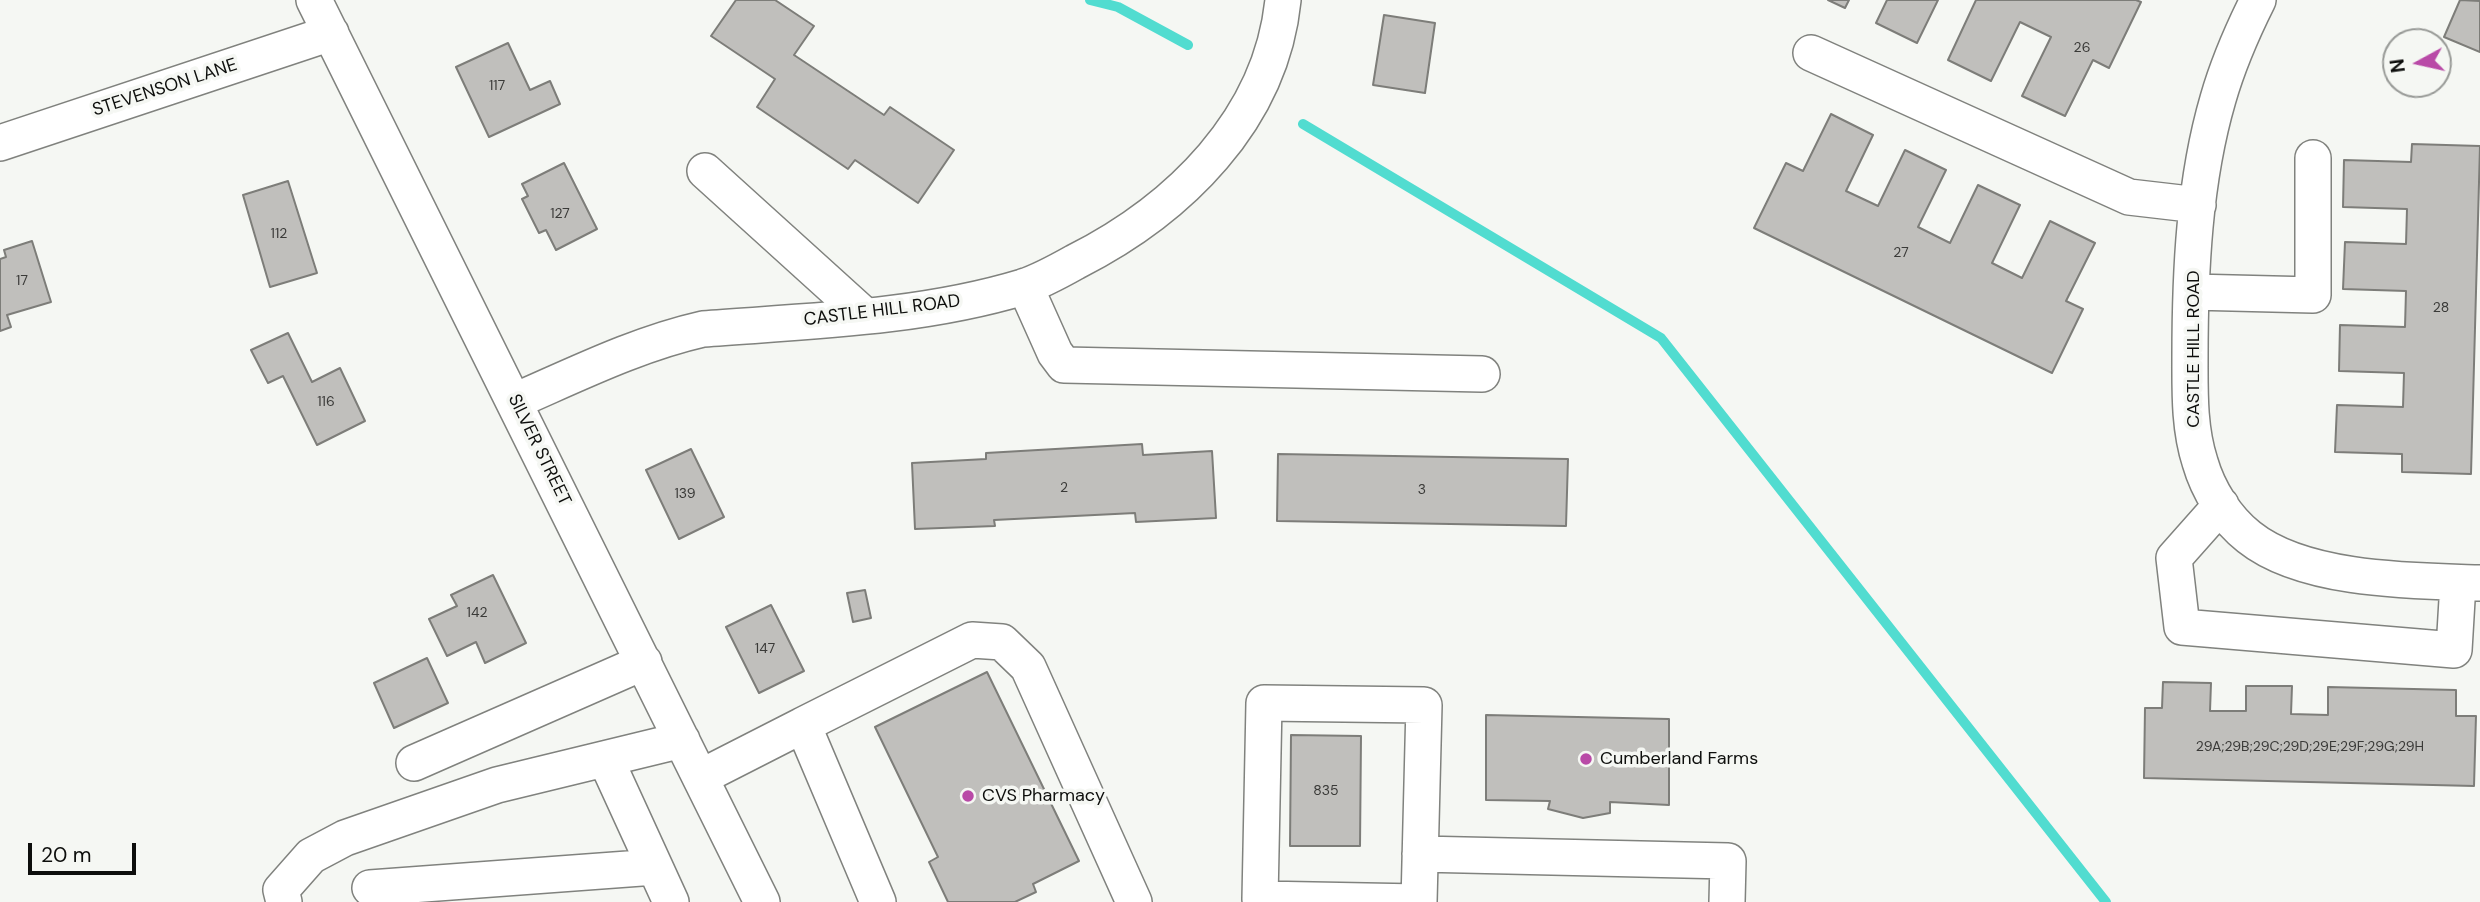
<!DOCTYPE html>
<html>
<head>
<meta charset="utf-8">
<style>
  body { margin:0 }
  #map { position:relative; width:2480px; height:902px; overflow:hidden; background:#f5f7f3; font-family:"DM Sans",sans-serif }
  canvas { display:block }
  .north { position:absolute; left:2382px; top:28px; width:70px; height:70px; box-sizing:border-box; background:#f5f7f3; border:2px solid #989a97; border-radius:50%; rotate:262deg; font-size:19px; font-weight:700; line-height:28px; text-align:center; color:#0d0e0c }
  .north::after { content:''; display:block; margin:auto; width:24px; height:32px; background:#b94aa7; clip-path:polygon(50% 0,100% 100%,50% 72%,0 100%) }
  .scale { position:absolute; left:28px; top:843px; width:108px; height:32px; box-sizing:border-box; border:4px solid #0d0e0c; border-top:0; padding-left:9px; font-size:21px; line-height:24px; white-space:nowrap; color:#0d0e0c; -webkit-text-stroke:5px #f5f7f3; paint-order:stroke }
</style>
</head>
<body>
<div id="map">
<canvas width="2480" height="902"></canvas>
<div class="north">N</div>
<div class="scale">20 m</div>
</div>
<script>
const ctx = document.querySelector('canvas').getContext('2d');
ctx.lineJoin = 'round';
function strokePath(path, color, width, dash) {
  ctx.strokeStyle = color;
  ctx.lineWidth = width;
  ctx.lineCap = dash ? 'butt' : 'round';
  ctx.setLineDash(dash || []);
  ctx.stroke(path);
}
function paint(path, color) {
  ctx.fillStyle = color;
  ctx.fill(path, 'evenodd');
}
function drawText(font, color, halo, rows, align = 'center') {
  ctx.font = font + ' "DM Sans",sans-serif';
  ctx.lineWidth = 7;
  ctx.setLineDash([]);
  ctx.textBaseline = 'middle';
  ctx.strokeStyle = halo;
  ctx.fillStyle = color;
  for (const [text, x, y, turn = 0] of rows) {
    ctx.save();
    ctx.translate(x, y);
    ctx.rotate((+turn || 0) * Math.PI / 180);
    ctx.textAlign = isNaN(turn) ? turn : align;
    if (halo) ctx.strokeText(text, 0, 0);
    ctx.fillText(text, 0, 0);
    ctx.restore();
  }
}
strokePath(new Path2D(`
  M1090 0 1118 7 1188 45
  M1303 124 1661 338 2106 902`), '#51dcd0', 10);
const building = new Path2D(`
  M736 0H775L814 26 794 55 884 115 890 107 954 150 918 203 855 160 848 169 757 107 775 79 711 36Z
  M1828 0H1849L1845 8Z
  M1887 0H1938L1917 43 1876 23Z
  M1976 0H2136L2141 2 2109 68 2093 60 2065 116 2022 96 2051 37 2020 22 1991 81 1948 60Z
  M2460 0 2480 1V52L2444 37Z
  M1384 15 1435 23 1425 93 1373 85Z
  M508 43 530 90 550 81 560 104 489 137 456 67Z
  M1831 114 1873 135 1846 191 1878 206 1905 150 1946 170 1918 227 1950 243 1978 185 2020 205 1992 263 2022 278 2050 221 2095 243 2066 301 2083 309 2052 373 1754 228 1786 163 1803 171Z
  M2412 144 2480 146 2471 474 2402 472V454L2335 452 2337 405 2403 407 2404 373 2339 371 2340 325 2405 327 2406 291 2343 289 2345 242 2406 244 2407 209 2343 207 2344 160 2411 162Z
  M564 163 597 229 556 250 546 230 539 233 522 199 528 196 522 184Z
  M288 181 317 273 270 287 243 195Z
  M32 241 51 302 7 315 11 327 0 331V259L6 257 4 250Z
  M288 333 312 382 340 368 365 421 317 445 283 376 268 383 251 350Z
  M1142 444 1143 455 1212 451 1216 518 1136 522 1135 513 994 520 995 526 915 529 912 463 986 459V453Z
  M691 449 724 517 679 539 646 470Z
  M1278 454 1568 459 1566 526 1277 521Z
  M493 575 526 643 485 663 476 642 447 656 429 619 457 606 451 595Z
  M865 590 871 618 853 622 847 593Z
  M771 605 804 671 759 693 726 627Z
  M427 658 448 703 394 728 374 683Z
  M987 672 1079 861 1033 884 1036 892 1015 902H948L929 862 938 857 875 727Z
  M2163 682 2211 683 2210 711H2246V686H2292L2291 714 2328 715V687L2456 690V716H2476L2474 786 2144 778 2145 708H2162Z
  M1486 715 1669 719V805L1610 802V813L1583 818 1548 809 1550 801 1486 800Z
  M1291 735 1361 736 1360 846H1290Z`);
paint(building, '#c0bfbc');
strokePath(building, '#7d7d79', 2);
const minor = new Path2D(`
  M314 0 762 902
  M2258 0C2242 32 2228 64 2218 99 2194 181 2190 272 2190 357 2190 392 2189 428 2200 462 2208 490 2226 519 2249 537 2304 581 2413 581 2480 583
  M1811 53 2129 197 2198 205
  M0 143 331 33
  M705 171 864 315
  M1025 286 1055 353 1064 365 1482 374
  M2192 292 2313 295V158
  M515 401C577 374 637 344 703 329 809 321 921 318 1023 287 1041 281 1059 271 1075 262 1178 210 1271 120 1283 0
  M2221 505 2174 558 2182 627 2454 650 2458 583
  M1264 703 1424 705 1419 902 1260 899Z
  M803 725 972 640 1002 642 1028 667 1134 902
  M414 763 644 662
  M701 777 803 725 878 902
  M1420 854 1728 861 1727 902
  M655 867 671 902
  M370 888 655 867 606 760
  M284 902 281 890 311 856 345 838 497 785 682 740`);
strokePath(minor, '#80827e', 38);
strokePath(minor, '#fff', 35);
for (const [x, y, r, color] of [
  [1586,759,7,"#b94aa7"],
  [968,796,7,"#b94aa7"]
]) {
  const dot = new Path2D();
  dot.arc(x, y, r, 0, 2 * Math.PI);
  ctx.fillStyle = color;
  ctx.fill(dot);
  strokePath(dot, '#f5f7f3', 2.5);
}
drawText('14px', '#3a3a38', null, [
  ["26",2082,48],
  ["117",497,86],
  ["127",560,214],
  ["112",279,234],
  ["27",1901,253],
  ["17",22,281],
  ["28",2441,308],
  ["116",326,402],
  ["2",1064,488],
  ["3",1422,490],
  ["139",685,494],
  ["142",477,613],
  ["147",765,649],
  ["29A;29B;29C;29D;29E;29F;29G;29H",2310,747],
  ["835",1326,791]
]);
drawText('18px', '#0d0e0c', '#f5f7f3', [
  ["STEVENSON LANE",165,88,-18],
  ["CASTLE HILL ROAD",882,311,-7],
  ["CASTLE HILL ROAD",2194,349,-90],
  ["SILVER STREET",539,450,64]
]);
drawText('18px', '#0d0e0c', '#f5f7f3', [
  ["Cumberland Farms",1600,759],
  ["CVS Pharmacy",982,796]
], 'left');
</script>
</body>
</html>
